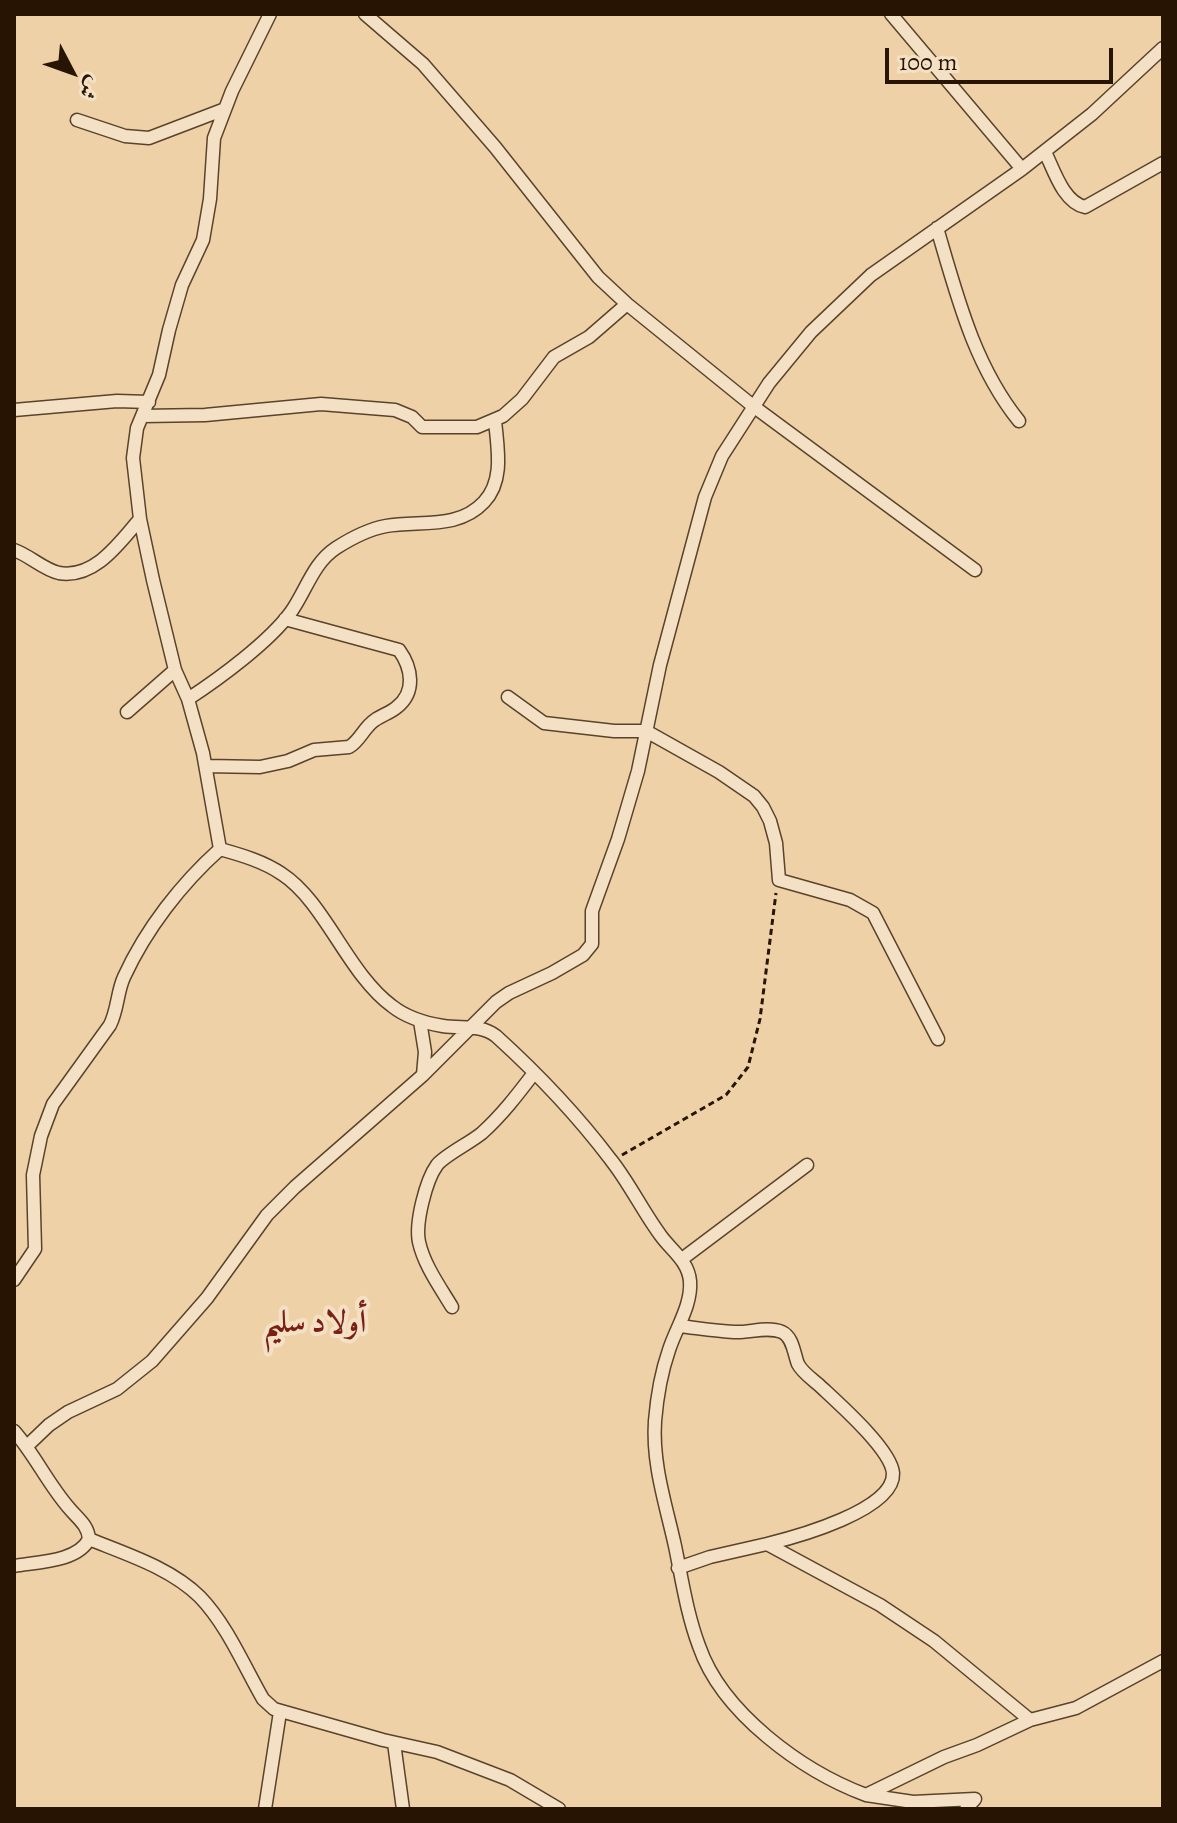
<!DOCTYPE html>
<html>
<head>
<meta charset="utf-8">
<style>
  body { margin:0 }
  #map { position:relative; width:1177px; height:1823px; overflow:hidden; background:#eed1a6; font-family:Alegreya,Amiri,serif }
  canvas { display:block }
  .frame { position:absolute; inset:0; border:16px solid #271402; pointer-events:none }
  .north { position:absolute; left:32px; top:32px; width:80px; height:80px; -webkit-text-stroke:6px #f4e1c5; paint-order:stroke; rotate:131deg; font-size:22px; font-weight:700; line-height:32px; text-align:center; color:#271402 }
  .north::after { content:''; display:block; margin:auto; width:28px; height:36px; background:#271402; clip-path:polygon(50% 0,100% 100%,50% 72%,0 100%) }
  .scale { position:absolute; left:885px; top:48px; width:228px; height:36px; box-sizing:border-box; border:4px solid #271402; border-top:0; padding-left:10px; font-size:24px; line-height:28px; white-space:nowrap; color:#271402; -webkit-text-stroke:6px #f4e1c5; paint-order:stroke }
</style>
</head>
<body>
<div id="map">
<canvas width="1177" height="1823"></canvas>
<div class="frame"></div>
<div class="north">ش</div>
<div class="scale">100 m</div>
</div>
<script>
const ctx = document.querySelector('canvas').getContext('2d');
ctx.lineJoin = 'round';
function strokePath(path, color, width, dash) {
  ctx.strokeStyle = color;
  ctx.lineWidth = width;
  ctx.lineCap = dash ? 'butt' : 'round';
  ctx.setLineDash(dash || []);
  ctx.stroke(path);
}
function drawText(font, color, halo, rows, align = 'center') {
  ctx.font = font + ' Alegreya,Amiri,serif';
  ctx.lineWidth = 8;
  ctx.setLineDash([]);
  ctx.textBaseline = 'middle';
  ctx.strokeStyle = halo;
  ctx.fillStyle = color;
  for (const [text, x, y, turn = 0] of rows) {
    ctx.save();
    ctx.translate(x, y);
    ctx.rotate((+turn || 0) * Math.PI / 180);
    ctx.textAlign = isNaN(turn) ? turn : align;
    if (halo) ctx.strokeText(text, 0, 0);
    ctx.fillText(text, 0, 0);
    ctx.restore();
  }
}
const minor = new Path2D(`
  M365 14 423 64 495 147 598 277 627 304 753 406 975 570
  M891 14 1022 169
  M77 120 125 136 149 138 225 109
  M1045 152C1054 170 1063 202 1085 207L1163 163
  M937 228C957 296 974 365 1019 421
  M14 410 117 401 149 402
  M142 416 205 415 321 404 395 410 412 417 422 427H477L503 416 522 399 554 357 589 337 627 304
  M14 550C29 555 44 570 59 573 95 579 120 542 140 519
  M508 697 544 723 614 731H646L719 772 754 796 763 807 770 821 776 843 779 880 850 900 873 913 938 1039
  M188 699C220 678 269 642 291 612 306 591 313 563 336 548 350 539 370 529 386 526 420 520 458 530 484 502 505 480 497 446 495 420
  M127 712 175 670
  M206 766 260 767 288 761 314 750 349 747C360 741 364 727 375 720 382 715 390 713 397 707 416 692 412 668 399 650L285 619
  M220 849C241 855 263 861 282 874 325 902 348 974 392 1006 407 1018 425 1023 443 1026 463 1029 480 1024 496 1036 538 1074 577 1115 611 1160 630 1184 643 1212 661 1236 672 1251 688 1261 690 1281 692 1305 676 1328 669 1350 661 1373 657 1397 655 1421 652 1464 666 1505 675 1546 682 1580 687 1614 699 1646 722 1713 802 1771 866 1795
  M220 849 203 753 188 699 175 670 153 580 140 519 133 458 137 428 159 375 169 330 182 285 203 240 210 199 214 138 232 91 270 14
  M420 1021 425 1052 423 1075
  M682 1259 807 1165
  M14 1280 35 1249 33 1175 41 1136 53 1104 110 1025C118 1009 117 992 124 977 146 929 181 884 220 849
  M452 1307C440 1287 424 1265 419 1242 415 1223 426 1180 437 1165 445 1155 470 1143 482 1133 502 1115 518 1094 534 1073
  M679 1326C697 1328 715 1331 734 1332 749 1333 767 1326 782 1332 793 1337 794 1354 798 1364 802 1372 812 1379 819 1385 837 1402 891 1449 893 1473 895 1510 796 1537 767 1544
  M14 1431C35 1455 48 1484 69 1508 78 1519 88 1525 89 1539 78 1562 36 1562 14 1566
  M27 1446 49 1425 68 1412 117 1389 152 1361 207 1298 267 1215 295 1187 423 1075 496 1002 509 993 552 973 583 955 592 944V911L618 839 638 771 660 665 705 497 722 456 769 383 811 332 871 275 1022 169 1092 114 1163 48
  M89 1539C126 1554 171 1568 200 1597 227 1625 244 1666 263 1699L274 1709 383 1740 437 1752 510 1780 559 1809
  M678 1568 710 1557 767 1544 880 1605 934 1641 1030 1720
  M394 1743 403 1809
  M265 1809 280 1712
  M966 1809 975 1799 913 1802 866 1795 944 1757 977 1745 1030 1720 1076 1708 1163 1661`);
strokePath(minor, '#59432b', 15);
strokePath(new Path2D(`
  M622 1155 726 1095 748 1067 760 1019 776 893`), '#271402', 3, [6, 4]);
strokePath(minor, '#f4e1c5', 12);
drawText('bold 32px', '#7a1f14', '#f4e1c5', [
  ["أولاد سليم",315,1324]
]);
</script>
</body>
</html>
